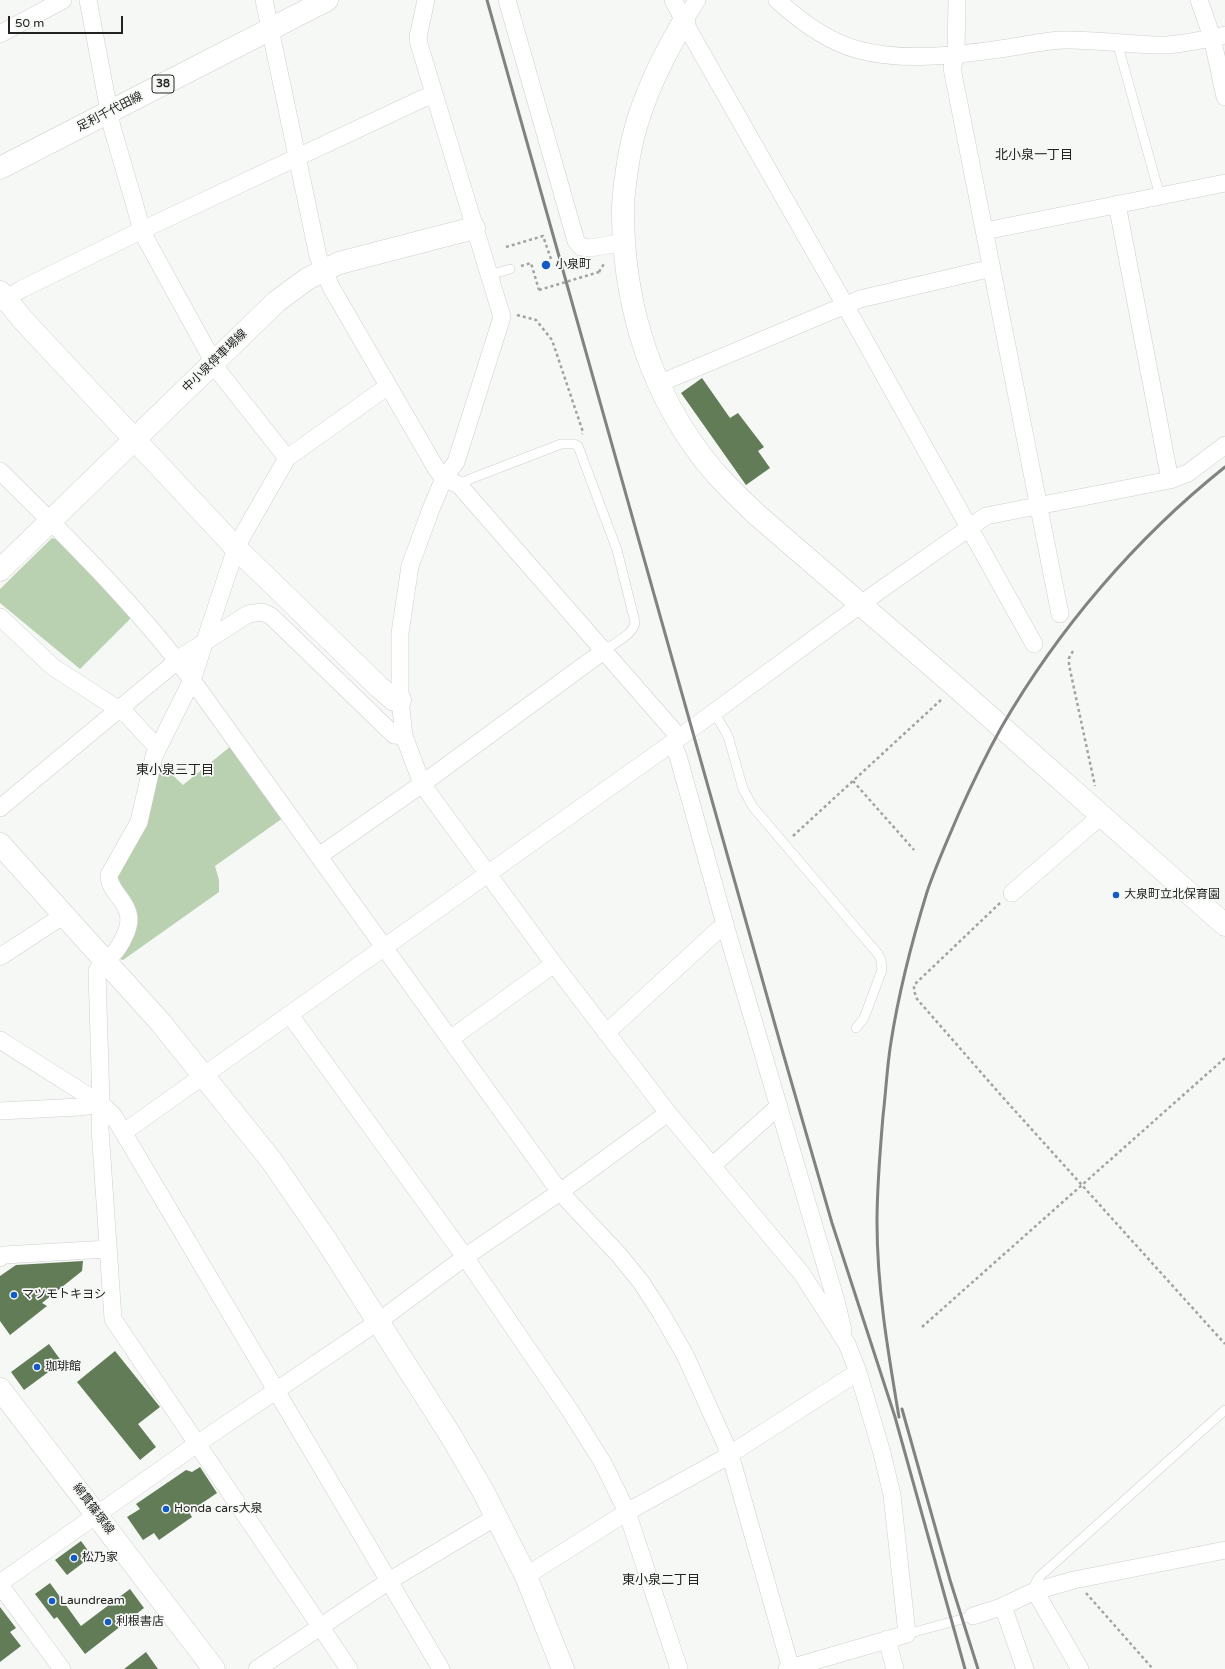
<!DOCTYPE html>
<html>
<head>
<meta charset="utf-8">
<style>
  body { margin:0 }
  #map { position:relative; width:1225px; height:1669px; overflow:hidden; background:#f5f8f4; font-family:"Varela Round",sans-serif }
  canvas { display:block }
  .scale { position:absolute; left:8px; top:16px; width:115px; height:18px; box-sizing:border-box; border:2px solid #232422; border-top:0; padding-left:5px; font-size:12px; line-height:14px; white-space:nowrap; color:#232422; -webkit-text-stroke:3px #f5f8f4; paint-order:stroke }
</style>
</head>
<body>
<div id="map">
<canvas width="1225" height="1669"></canvas>
<div class="scale">50 m</div>
</div>
<script>
const ctx = document.querySelector('canvas').getContext('2d');
ctx.lineJoin = 'round';
function paint(path, color) {
  ctx.fillStyle = color;
  ctx.fill(path, 'evenodd');
}
function strokePath(path, color, width, dash) {
  ctx.strokeStyle = color;
  ctx.lineWidth = width;
  ctx.lineCap = dash ? 'butt' : 'round';
  ctx.setLineDash(dash || []);
  ctx.stroke(path);
}
function drawText(font, color, halo, rows, align = 'center') {
  ctx.font = font + ' "Varela Round","Noto Sans JP",sans-serif';
  ctx.lineWidth = 3.5;
  ctx.setLineDash([]);
  ctx.textBaseline = 'middle';
  ctx.strokeStyle = halo;
  ctx.fillStyle = color;
  for (const [text, x, y, turn = 0] of rows) {
    ctx.save();
    ctx.translate(x, y);
    ctx.rotate((+turn || 0) * Math.PI / 180);
    ctx.textAlign = isNaN(turn) ? turn : align;
    if (halo) ctx.strokeText(text, 0, 0);
    ctx.fillText(text, 0, 0);
    ctx.restore();
  }
}
paint(new Path2D(`
  M52 538 61 540 132 617 80 669 0 603V589Z
  M231 746 283 818 215 866 219 880V892L123 960 120 959C127 949 137 933 138 920 138 908 122 888 115 880L161 764 183 785Z`), '#b9d1b0');
paint(new Path2D(`
  M702 378 730 418 738 413 764 447 758 451 770 468 746 485 681 393Z
  M83 1261 82 1271 42 1303 47 1306 10 1335 0 1321V1276L16 1265Z
  M49 1344 62 1362 24 1390 11 1372Z
  M115 1351 160 1407 138 1424 156 1447 140 1460 77 1382Z
  M200 1467 217 1493 189 1512 192 1517 159 1540 154 1533 143 1540 127 1517 140 1509 136 1504 186 1470 192 1472Z
  M81 1541 92 1556 67 1575 55 1560Z
  M50 1583 81 1626 130 1589 144 1608 85 1654 57 1617 54 1619 35 1594Z
  M0 1607 16 1628 10 1632 21 1646 0 1662Z
  M146 1652 158 1669H124Z`), '#627c58');
const lane = new Path2D(`
  M1117 42 1160 196
  M489 275 510 269
  M459 485 470 479 561 444H574L578 446 617 550 635 622C634 634 615 643 605 650
  M714 712 728 736 743 789 753 807 878 954 881 960 882 970 864 1018 856 1028
  M1035 1591V1584L1039 1577 1225 1410
  M907 1634 973 1616`);
const street = new Path2D(`
  M88 0 112 127 142 230 148 243 219 372 287 458
  M264 0 318 256 331 287 437 470 444 478 459 485 679 737
  M426 0 418 37 419 44 502 317 456 462 444 478 431 509 410 566 400 633V700L404 736 422 784 554 964 668 1113 802 1274 847 1344 858 1372 882 1453 892 1495 907 1634 787 1669
  M507 0 576 241 581 247 590 248 625 242
  M673 0 692 36 845 305 1034 644
  M777 0C800 21 828 42 859 50 905 62 954 55 1000 49 1021 46 1042 41 1063 40 1096 39 1129 45 1162 45 1183 45 1205 39 1225 35
  M957 0 956 55 952 68 1060 614
  M1199 0 1212 37 1225 97
  M684 21 697 0
  M0 34 63 0
  M1117 204 1170 480
  M985 231 1225 183
  M0 302 22 289 142 230 424 98 434 95
  M658 384 860 299 992 268
  M0 471C67 537 135 604 192 680L560 1192 619 1255 641 1282 661 1313 685 1355 730 1454 791 1669
  M0 617 53 667 127 715 151 741 158 746
  M672 743 678 756 726 928 836 1301 843 1330
  M0 808 183 656 248 614 262 612 271 616 394 735 404 736
  M319 856 422 784 605 650
  M1012 893 1094 822 1101 814
  M0 957 64 915
  M290 1015 465 1257 571 1412 603 1463 627 1512 679 1669
  M606 1033 718 930 726 928
  M450 1039 554 964
  M0 1040 101 1104 113 1115 441 1669
  M0 1111 79 1107 101 1104
  M124 1132 672 743 879 591 986 516 1170 480 1188 473 1225 445
  M712 1166 779 1106
  M0 1258 4 1255 108 1249
  M526 1576 627 1512 721 1460 858 1372
  M0 1583 197 1444 379 1321 465 1257 560 1192 668 1113
  M0 1585 62 1669
  M1035 1591 1080 1669
  M1001 1607 1006 1615 1025 1669
  M973 1616 1001 1607 1035 1591 1074 1580 1225 1550
  M887 1639 895 1669
  M257 1669 389 1581 496 1517
  M349 1669 113 1319 100 1129 101 1104 97 971C100 964 107 961 112 955 117 950 121 944 124 937 141 904 108 896 109 875L139 822 154 756 192 680 236 548 244 533 287 458 388 386`);
const secondary = new Path2D(`
  M684 21C659 63 637 109 629 157 626 175 623 194 623 211 623 295 646 379 695 447 712 472 734 493 756 514L955 686 1225 925
  M0 292 23 320 236 548 379 687 394 700H400
  M0 570 276 302 307 279 339 263 474 228
  M0 844 161 1023 271 1160 326 1240 451 1436 483 1491 526 1576 563 1669
  M0 1389 214 1669`);
const primary = new Path2D(`
  M0 168 327 0`);
strokePath(lane, '#ced0cd', 10);
strokePath(street, '#ced0cd', 18);
strokePath(secondary, '#ced0cd', 23);
strokePath(primary, '#ced0cd', 23);
strokePath(new Path2D(`
  M506 247 543 236 551 259
  M521 266 531 263 539 290
  M599 272 605 262
  M517 315 536 320 552 340 583 432 582 434
  M1073 651 1069 658V665L1095 786
  M853 781 914 850
  M793 836 942 699
  M1000 903 914 985V991L917 999 999 1093 1225 1344
  M922 1327 1225 1058
  M1086 1593 1153 1669`), '#a1a3a0', 2.5, [3, 3]);
strokePath(lane, '#fff', 9);
strokePath(street, '#fff', 17);
strokePath(secondary, '#fff', 22);
strokePath(primary, '#fff', 22);
strokePath(new Path2D(`
  M487 0 781 1046 832 1223 895 1417 965 1669
  M902 1409 950 1580 978 1669
  M899 1417C888 1352 877 1288 877 1222 877 1186 880 1151 883 1116 886 1091 887 1066 891 1042 899 991 912 941 927 892 936 865 948 839 959 813 972 784 986 755 1001 728 1058 629 1136 538 1225 467`), '#818380', 3);
strokePath(new Path2D(`
  M539 290 599 272`), '#a1a3a0', 2.5, [3, 3]);
for (const [x, y, r, color] of [
  [546,265,5,"#125bc5"],
  [1116,895,4,"#125bc5"],
  [14,1295,4,"#125bc5"],
  [37,1367,4,"#125bc5"],
  [166,1509,4,"#125bc5"],
  [74,1558,4,"#125bc5"],
  [52,1601,4,"#125bc5"],
  [108,1622,4,"#125bc5"]
]) {
  const dot = new Path2D();
  dot.arc(x, y, r, 0, 2 * Math.PI);
  ctx.fillStyle = color;
  ctx.fill(dot);
  strokePath(dot, '#f5f8f4', 1.5);
}
for (const [x, y, w] of [
  [163,84,22]
]) {
  const box = new Path2D();
  box.roundRect(x - w / 2, y - 9, w, 18, 3);
  ctx.fillStyle = '#f5f8f4';
  ctx.fill(box);
  strokePath(box, '#232422', 1);
}
drawText('bold 11px', '#232422', null, [
  ["38",163,84]
]);
drawText('12px', '#232422', '#f5f8f4', [
  ["足利千代田線",110,112,-27],
  ["中小泉停車場線",215,361,-44],
  ["綿貫篠塚線",93,1509,53]
]);
drawText('12px', '#232422', '#f5f8f4', [
  ["小泉町",555,265],
  ["大泉町立北保育園",1124,895],
  ["マツモトキヨシ",22,1295],
  ["珈琲館",45,1367],
  ["Honda cars大泉",174,1509],
  ["松乃家",82,1558],
  ["Laundream",60,1601],
  ["利根書店",116,1622]
], 'left');
drawText('13px', '#232422', '#f5f8f4', [
  ["北小泉一丁目",1034,156],
  ["東小泉三丁目",175,771],
  ["東小泉二丁目",661,1581]
]);
</script>
</body>
</html>
